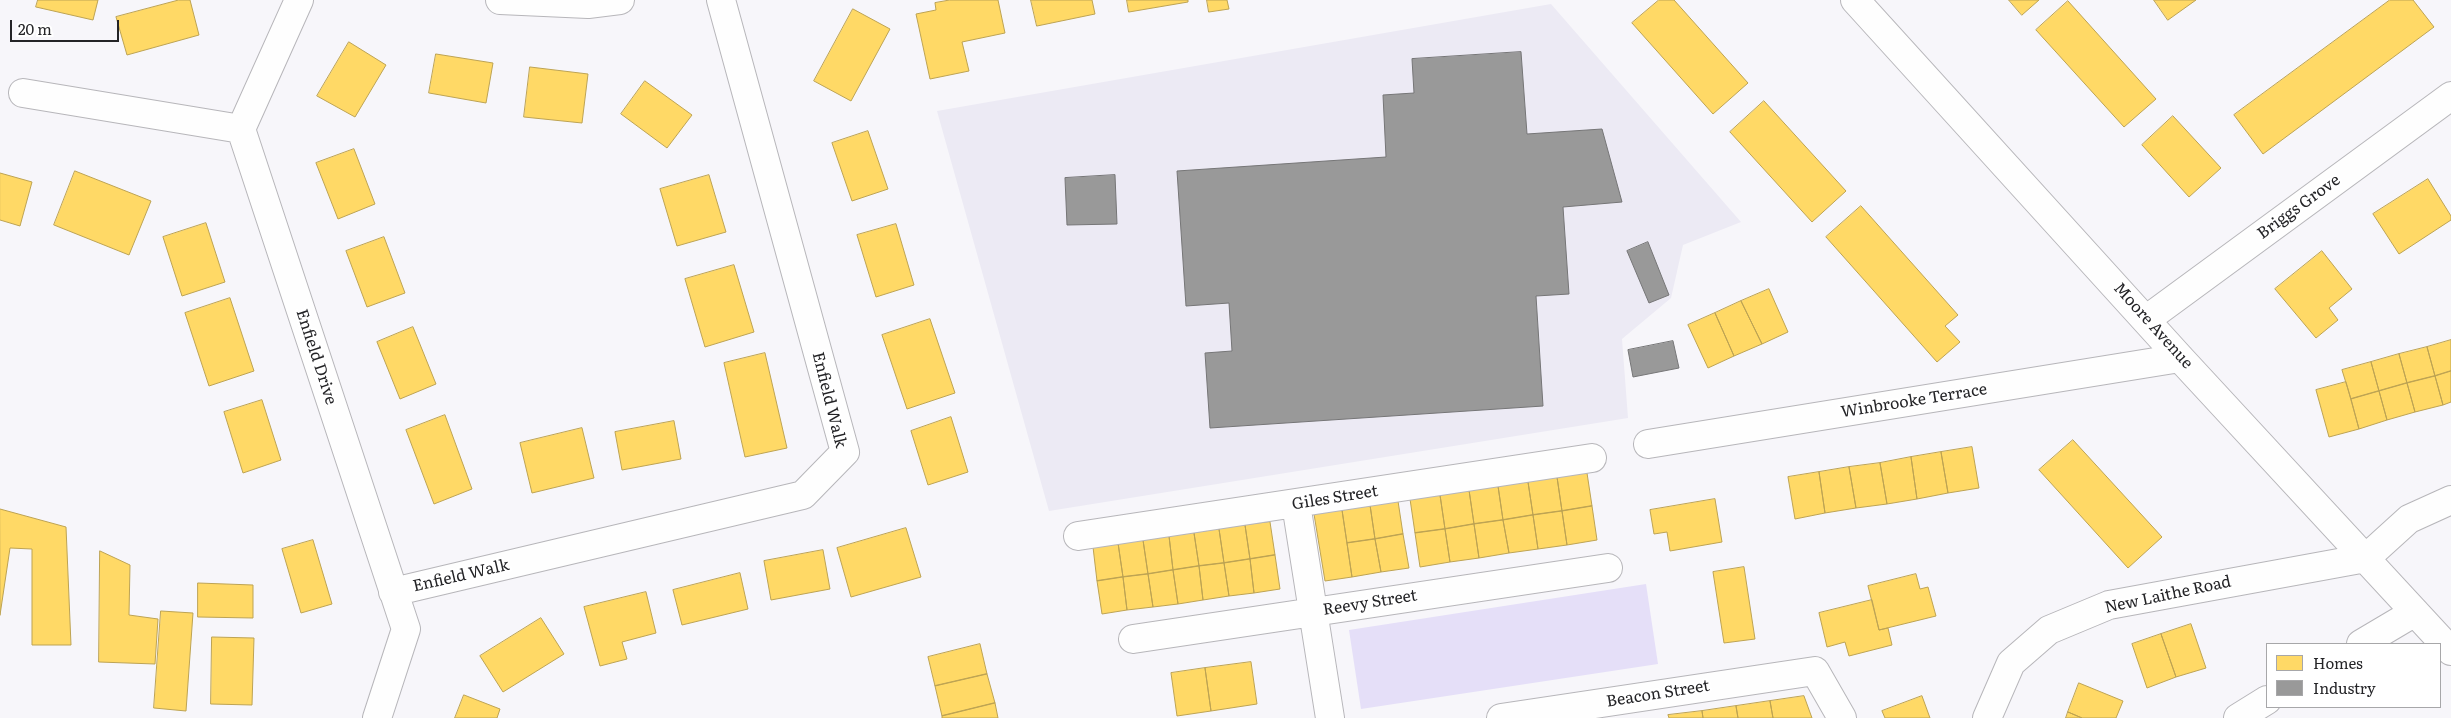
<!DOCTYPE html>
<html>
<head>
<meta charset="utf-8">
<style>
  body { margin:0 }
  #map { position:relative; width:2451px; height:718px; overflow:hidden; background:#f7f6fa; font-family:Literata,serif }
  canvas { display:block }
  .legend { position:absolute; left:2266px; top:643px; width:175px; height:65px; box-sizing:border-box; background:#fff; border:1px solid #a7a7a9; margin:0; padding:6px 9px; list-style:none; font-size:15px; color:#242427 }
  .legend li { display:flex; align-items:center; gap:10px; height:25px }
  .legend b { width:25px; border:1px solid #a7a7a9 }
  .scale { position:absolute; left:10px; top:20px; width:109px; height:22px; box-sizing:border-box; border:2px solid #242427; border-top:0; padding-left:6px; font-size:15px; line-height:18px; white-space:nowrap; color:#242427; -webkit-text-stroke:4px #fff; paint-order:stroke }
</style>
</head>
<body>
<div id="map">
<canvas width="2451" height="718"></canvas>
<ul class="legend">
<li><b style="height:14px;background:#ffd966"></b>Homes</li>
<li><b style="height:14px;background:#999"></b>Industry</li>
</ul>
<div class="scale">20 m</div>
</div>
<script>
const ctx = document.querySelector('canvas').getContext('2d');
ctx.lineJoin = 'round';
function paint(path, color) {
  ctx.fillStyle = color;
  ctx.fill(path, 'evenodd');
}
function strokePath(path, color, width, dash) {
  ctx.strokeStyle = color;
  ctx.lineWidth = width;
  ctx.lineCap = dash ? 'butt' : 'round';
  ctx.setLineDash(dash || []);
  ctx.stroke(path);
}
function drawText(font, color, halo, rows, align = 'center') {
  ctx.font = font + ' Literata,serif';
  ctx.lineWidth = 5;
  ctx.setLineDash([]);
  ctx.textBaseline = 'middle';
  ctx.strokeStyle = halo;
  ctx.fillStyle = color;
  for (const [text, x, y, turn = 0] of rows) {
    ctx.save();
    ctx.translate(x, y);
    ctx.rotate((+turn || 0) * Math.PI / 180);
    ctx.textAlign = isNaN(turn) ? turn : align;
    if (halo) ctx.strokeText(text, 0, 0);
    ctx.fillText(text, 0, 0);
    ctx.restore();
  }
}
paint(new Path2D(`
  M1551 4 1741 222 1683 245 1671 298 1622 339 1628 418 1049 511 937 111Z`), '#eceaf4');
paint(new Path2D(`
  M1646 584 1658 664 1361 709 1349 630Z`), '#e5dff8');
const homes = new Path2D(`
  M38 0H98L93 20 36 7Z
  M179 0H190L199 35 127 55 116 17Z
  M950 0H998L1005 33 962 42 969 71 930 79 916 14 936 10 935 3Z
  M1031 0H1092L1095 14 1037 26Z
  M1127 0H1188V2L1129 12Z
  M1207 0H1227L1229 9 1209 12Z
  M1659 0H1674L1748 83 1713 114 1632 23Z
  M2009 0H2039L2022 15Z
  M2154 0H2196L2168 20Z
  M2390 0H2413L2434 27 2263 154 2234 115Z
  M2068 1 2156 99 2124 127 2036 30Z
  M853 9 890 29 851 101 814 81Z
  M349 42 386 65 355 117 317 96Z
  M436 54 493 63 486 103 429 93Z
  M530 67 588 74 582 123 524 117Z
  M645 81 692 115 667 148 621 114Z
  M1764 101 1846 191 1812 222 1730 132Z
  M2173 116 2221 168 2189 197 2142 145Z
  M868 131 888 189 852 201 832 143Z
  M354 149 375 204 338 219 316 163Z
  M75 171 151 201 129 255 54 225Z
  M0 173 32 182 20 226 0 220Z
  M709 175 726 232 677 246 660 189Z
  M2428 179 2451 216V220L2399 254 2373 214Z
  M1861 206 1958 315 1945 326 1960 342 1937 362 1826 237Z
  M206 223 225 282 182 296 163 237Z
  M896 224 914 285 876 297 857 235Z
  M384 237 405 293 367 307 346 251Z
  M2322 251 2352 289 2329 308 2338 320 2316 338 2275 289Z
  M734 265 754 332 705 347 685 279Z
  M1769 289 1788 332 1762 344 1741 301Z
  M230 298 254 371 209 386 185 313Z
  M1741 301 1762 344 1734 356 1715 313Z
  M1715 313 1734 356 1708 368 1688 325Z
  M930 319 955 393 907 409 882 335Z
  M413 327 436 384 400 399 377 342Z
  M2451 340V371L2435 376 2427 347Z
  M2427 347 2435 376 2407 383 2399 354Z
  M765 353 787 448 745 457 724 363Z
  M2399 354 2407 383 2379 391 2371 362Z
  M2371 362 2379 391 2351 399 2342 370Z
  M2451 371V402L2443 405 2435 376Z
  M2435 376 2443 405 2415 412 2407 383Z
  M2346 382 2359 429 2329 437 2316 390Z
  M2407 383 2415 412 2387 420 2379 391Z
  M2379 391 2387 420 2359 429 2351 399Z
  M262 400 281 460 243 473 224 412Z
  M445 415 472 489 434 504 406 430Z
  M951 417 968 472 928 485 911 431Z
  M674 421 681 459 622 470 615 432Z
  M582 428 594 478 532 493 520 443Z
  M2073 440 2162 537 2128 568 2039 470Z
  M1972 447 1979 488 1948 493 1941 452Z
  M1941 452 1948 493 1917 499 1911 457Z
  M1911 457 1917 499 1887 504 1880 463Z
  M1880 463 1887 504 1856 508 1849 467Z
  M1849 467 1856 508 1825 513 1819 472Z
  M1819 472 1825 513 1795 519 1788 477Z
  M1587 473 1592 506 1562 511 1557 477Z
  M1557 477 1562 511 1533 515 1528 482Z
  M1528 482 1533 515 1503 520 1498 486Z
  M1498 486 1503 520 1474 524 1469 490Z
  M1469 490 1474 524 1445 529 1440 495Z
  M1440 495 1445 529 1415 533 1410 499Z
  M1715 499 1722 542 1670 551 1667 532 1654 534 1650 510Z
  M1398 501 1403 534 1375 539 1370 505Z
  M1370 505 1375 539 1347 543 1342 510Z
  M1592 506 1597 540 1567 545 1562 511Z
  M0 509 66 527 71 645H32V549L10 548 0 615Z
  M1342 510 1352 577 1325 581 1314 514Z
  M1562 511 1567 545 1538 549 1533 515Z
  M1533 515 1538 549 1509 553 1503 520Z
  M1503 520 1509 553 1479 558 1474 524Z
  M1270 522 1275 555 1250 559 1245 525Z
  M1474 524 1479 558 1450 562 1445 529Z
  M1245 525 1250 559 1224 563 1219 529Z
  M906 528 921 577 851 597 837 548Z
  M1219 529 1224 563 1199 566 1194 533Z
  M1445 529 1450 562 1420 567 1415 533Z
  M1194 533 1199 566 1173 570 1169 536Z
  M1403 534 1409 568 1381 572 1375 539Z
  M1169 536 1173 570 1148 574 1143 540Z
  M1375 539 1381 572 1352 577 1347 543Z
  M313 540 332 604 301 613 282 549Z
  M1143 540 1148 574 1123 577 1118 543Z
  M1118 543 1123 577 1097 581 1093 547Z
  M823 550 830 589 771 600 764 561Z
  M100 551 130 565 129 615 158 619 155 664 99 662Z
  M1275 555 1280 589 1254 593 1250 559Z
  M1250 559 1254 593 1229 596 1224 563Z
  M1224 563 1229 596 1203 600 1199 566Z
  M1199 566 1203 600 1178 604 1173 570Z
  M1744 567 1755 639 1724 643 1713 572Z
  M1173 570 1178 604 1153 607 1148 574Z
  M740 573 748 609 682 625 673 590Z
  M1148 574 1153 607 1127 610 1123 577Z
  M1916 574 1920 589 1928 587 1936 616 1879 630 1868 586Z
  M1123 577 1127 610 1102 614 1097 581Z
  M198 583 253 585V618L198 617Z
  M646 592 656 633 622 642 627 659 600 666 584 607Z
  M1872 600 1879 630 1888 628 1892 645 1849 656 1845 642 1827 647 1819 613Z
  M161 611 193 613 186 711 154 708Z
  M541 618 564 654 503 692 480 656Z
  M2191 624 2206 668 2176 677 2161 634Z
  M2161 634 2176 677 2147 688 2132 644Z
  M212 637 254 638 252 705 211 704Z
  M980 644 987 674 935 686 928 657Z
  M1251 662 1257 704 1211 711 1205 668Z
  M1205 668 1211 711 1177 716 1171 673Z
  M987 674 995 703 942 716 935 686Z
  M2079 683 2123 701 2116 718H2082L2068 712Z
  M464 695 500 709 497 718H455Z
  M1804 696 1812 718H1773L1770 701Z
  M1922 696 1930 718H1885L1882 711Z
  M1770 701 1773 718H1738L1736 706Z
  M995 703 998 718H942V716Z
  M1736 706 1738 718H1703L1702 711Z
  M1702 711 1703 718H1669L1668 715Z
  M2068 712 2082 718H2066Z`);
paint(homes, '#ffd966');
strokePath(homes, '#bda353', 1);
const industry = new Path2D(`
  M1521 52 1527 134 1602 129 1622 202 1563 207 1569 294 1536 296 1543 406 1210 428 1205 353 1232 351 1229 303 1186 306 1177 171 1386 157 1383 95 1414 93 1412 59Z
  M1115 175 1117 224 1067 225 1065 178Z
  M1648 242 1669 295 1649 303 1627 251Z
  M1673 341 1679 368 1633 377 1628 350Z`);
paint(industry, '#999');
strokePath(industry, '#767677', 1);
const minor = new Path2D(`
  M299 0 241 129 406 629 377 718
  M500 0 588 4 620 0
  M1855 0 2180 358 2451 651
  M23 93 241 129
  M2147 319 2451 96
  M1648 444 2180 358
  M1296 504 1330 718
  M1078 536 1592 458
  M393 592 803 495 845 452 721 0
  M1133 639 1608 568
  M2361 644 2415 612
  M1501 718 1815 671 1842 718
  M1987 718 2011 663 2049 630 2109 605 2366 558 2409 519 2451 500
  M2238 718 2267 700`);
strokePath(minor, '#b7b6ba', 30);
strokePath(minor, '#fefefe', 28);
drawText('16px', '#242427', '#fff', [
  ["Briggs Grove",2299,207,-36],
  ["Moore Avenue",2153,326,48],
  ["Enfield Drive",316,357,72],
  ["Enfield Walk",829,400,76],
  ["Winbrooke Terrace",1914,401,-9],
  ["Giles Street",1335,498,-9],
  ["Enfield Walk",461,576,-13],
  ["New Laithe Road",2168,595,-12],
  ["Reevy Street",1370,603,-9],
  ["Beacon Street",1658,694,-9]
]);
</script>
</body>
</html>
